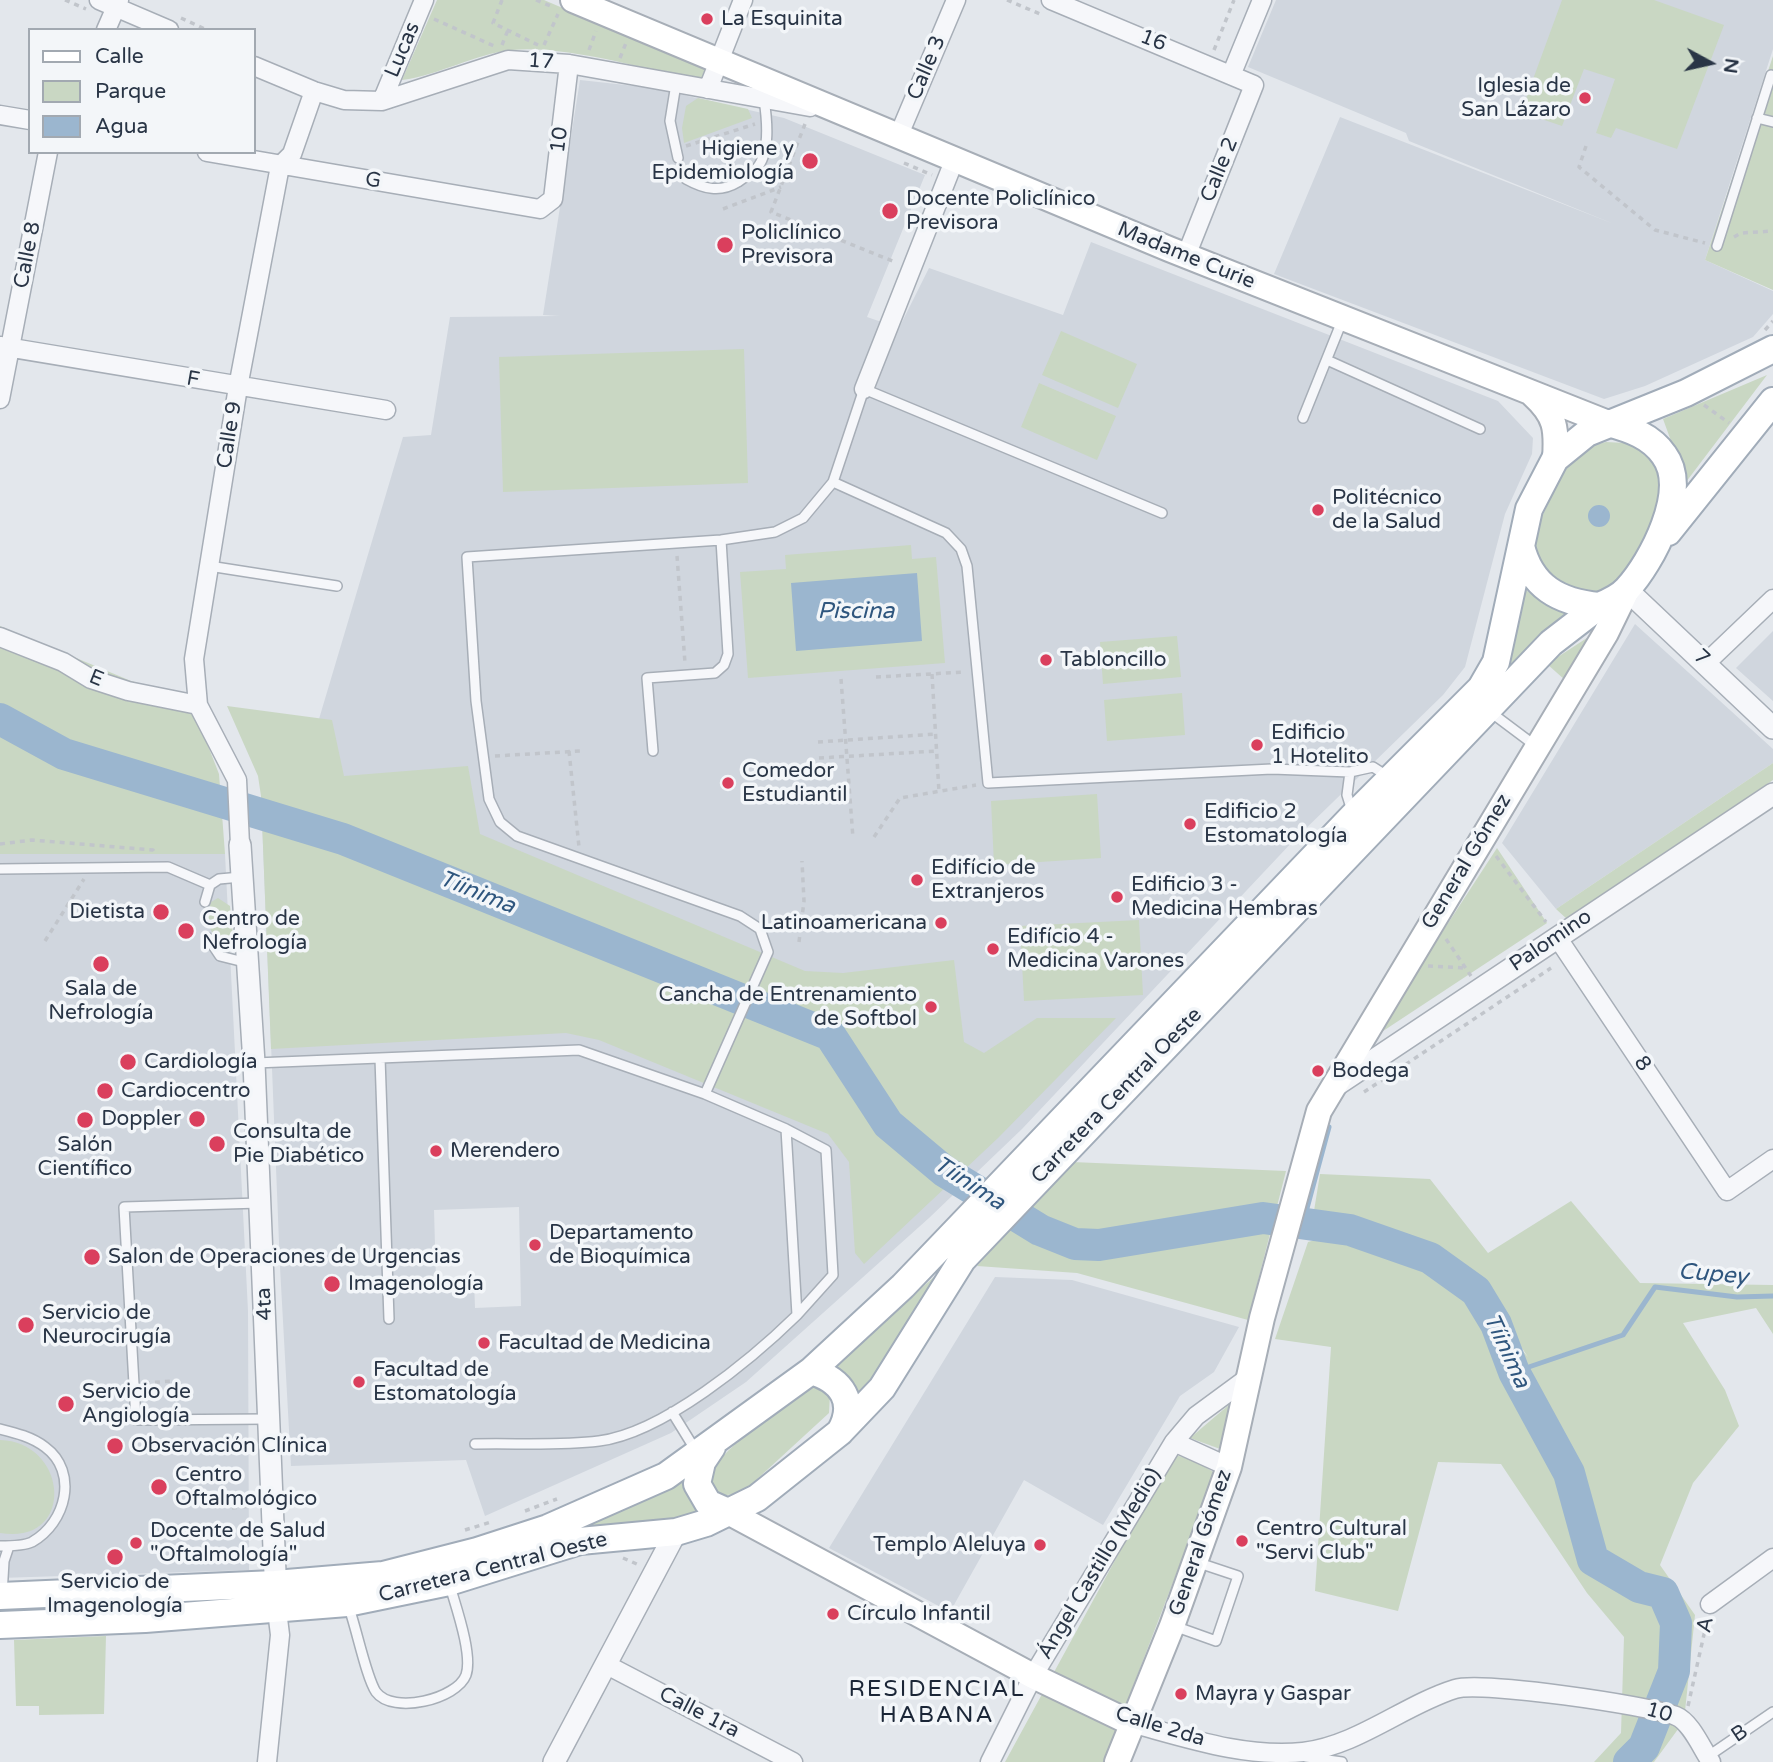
<!DOCTYPE html>
<html>
<head>
<meta charset="utf-8">
<style>
  body { margin:0 }
  #map { position:relative; width:1773px; height:1762px; overflow:hidden; background:#e3e7ec; font-family:"Varela Round",sans-serif }
  canvas { display:block }
  .legend { position:absolute; left:28px; top:28px; width:228px; height:126px; box-sizing:border-box; background:#f3f6f9; border:2px solid #a2a9b1; margin:0; padding:9px 12px; list-style:none; font-size:21px; color:#293546 }
  .legend li { display:flex; align-items:center; gap:14px; height:35px }
  .legend b { width:35px; border:2px solid #a2a9b1 }
  .north { position:absolute; left:1675px; top:28px; width:70px; height:70px; -webkit-text-stroke:5px #f3f6f9; paint-order:stroke; rotate:98deg; font-size:19px; font-weight:700; line-height:28px; text-align:center; color:#293546 }
  .north::after { content:''; display:block; margin:auto; width:24px; height:32px; background:#293546; clip-path:polygon(50% 0,100% 100%,50% 72%,0 100%) }
</style>
</head>
<body>
<div id="map">
<canvas width="1773" height="1762"></canvas>
<ul class="legend">
<li><b style="height:9px;background:#fff"></b>Calle</li>
<li><b style="height:19px;background:#c9d7c3"></b>Parque</li>
<li><b style="height:19px;background:#9bb6cf"></b>Agua</li>
</ul>
<div class="north">N</div>
</div>
<script>
const ctx = document.querySelector('canvas').getContext('2d');
ctx.lineJoin = 'round';
function paint(path, color) {
  ctx.fillStyle = color;
  ctx.fill(path, 'evenodd');
}
function strokePath(path, color, width, dash) {
  ctx.strokeStyle = color;
  ctx.lineWidth = width;
  ctx.lineCap = dash ? 'butt' : 'round';
  ctx.setLineDash(dash || []);
  ctx.stroke(path);
}
function drawText(font, color, halo, rows, align = 'center') {
  ctx.font = font + ' "Varela Round",sans-serif';
  ctx.lineWidth = 7;
  ctx.setLineDash([]);
  ctx.textBaseline = 'middle';
  ctx.strokeStyle = halo;
  ctx.fillStyle = color;
  for (const [text, x, y, turn = 0] of rows) {
    ctx.save();
    ctx.translate(x, y);
    ctx.rotate((+turn || 0) * Math.PI / 180);
    ctx.textAlign = isNaN(turn) ? turn : align;
    if (halo) ctx.strokeText(text, 0, 0);
    ctx.fillText(text, 0, 0);
    ctx.restore();
  }
}
paint(new Path2D(`
  M1276 0H1773V49L1705 260 1773 291V314L1753 337 1645 386 1604 399 1274 274 1340 117 1614 224 1409 141 1406 133 1248 67Z
  M580 80 653 88 784 118 925 175 867 317 899 328 929 268 1063 315 1091 242 1498 401 1533 438 1532 454 1505 514 1465 667 1443 695 1295 839 1022 1129 929 1218 746 1382 671 1433 485 1516 466 1460 291 1466 280 1267 261 796 305 766 403 437 431 435 450 317 560 316 543 315ZM519 1207 521 1306 475 1308 474 1279 436 1281 434 1210Z
  M1635 624 1773 749V763L1556 909 1502 843Z
  M1773 631V701L1736 668Z
  M0 854H225L248 1311 249 1570 0 1578Z
  M995 1277 1072 1280 1239 1327 1214 1372 1180 1396 1103 1525 1024 1480 950 1612 829 1548Z`), '#d0d6de');
paint(new Path2D(`
  M437 0H544L705 69 702 77 693 79C641 68 564 45 512 50 474 54 440 75 402 80Z
  M1562 0H1654L1724 25 1677 149 1616 128 1611 138 1596 133 1615 79 1584 69 1562 126 1521 112Z
  M1773 56V290L1705 260Z
  M698 98 748 109 752 118 684 143 682 128 686 106Z
  M1061 331 1137 364 1118 408 1042 375Z
  M744 349 748 483 503 492 499 357Z
  M1767 375 1686 482 1663 419Z
  M1039 383 1116 416 1097 460 1021 427Z
  M1606 442 1625 443 1641 450 1653 462 1662 477 1661 509 1618 582 1588 595 1574 594 1539 568 1532 538 1563 472 1588 447Z
  M911 545 912 559 936 557 945 663 748 678 740 572 786 569 785 555Z
  M1526 590 1544 604 1569 613 1509 670Z
  M0 626 131 681 189 697 219 774 225 854H0Z
  M1177 636 1181 677 1103 684 1100 642Z
  M1590 636 1565 680 1547 664Z
  M1182 693 1185 735 1107 741 1104 700Z
  M227 706 332 720 344 776 468 766 480 834 805 971 843 973 954 960 964 1042 984 1053 1037 1018H1116L998 1138 864 1264 855 1253 849 1162 828 1134 599 1040 566 1033 271 1049 261 796 258 776Z
  M1773 763V780L1568 920 1556 909Z
  M1097 794 1101 858 994 865 991 801Z
  M1497 848 1547 923 1374 1037Z
  M218 898 230 906 234 944 230 947H224C210 933 204 922 211 902Z
  M1139 920 1143 995 1024 1001 1020 926Z
  M1072 1162 1286 1171 1248 1320 1077 1273 977 1266Z
  M1320 1174 1430 1179 1488 1253 1571 1201 1640 1283 1773 1285V1334L1756 1308 1683 1323 1725 1390 1739 1426 1693 1483 1660 1565 1695 1615 1684 1721 1654 1762H1594L1621 1733 1624 1637 1587 1593 1501 1464 1438 1462 1398 1611 1315 1591 1331 1347 1275 1339 1308 1242 1350 1230 1459 1279 1528 1357 1464 1263 1378 1231 1313 1217Z
  M942 1270 888 1358 856 1397 832 1366Z
  M816 1385 830 1394 829 1413 742 1493 719 1496 712 1492 709 1474C725 1446 783 1406 810 1386Z
  M1237 1398 1223 1450 1190 1438Z
  M0 1440C69 1442 76 1546 0 1533Z
  M1173 1454 1197 1462 1215 1473 1104 1762H1005Z
  M688 1473 687 1496 703 1515 357 1586Z
  M131 1601 130 1608 24 1612V1606Z
  M106 1636 104 1714 39 1715V1706H16L14 1640Z`), '#c9d7c3');
paint(new Path2D(`
  M1588 516a11 11 0 1 1 22 0a11 11 0 1 1-22 0Z
  M917 573 922 641 796 651 791 583Z`), '#9bb6cf');
strokePath(new Path2D(`
  M1303 1223 1329 1127
  M1514 1372 1623 1335 1655 1287 1737 1297 1773 1296`), '#9bb6cf', 5);
strokePath(new Path2D(`
  M0 719 64 754 343 839 830 1035 888 1124 944 1171 1040 1230 1075 1244 1099 1245 1263 1218 1350 1230 1430 1258 1476 1291 1496 1324 1514 1372 1569 1473 1593 1560 1639 1587 1663 1593 1676 1623 1674 1671 1644 1747 1629 1762`), '#9bb6cf', 32);
const service = new Path2D(`
  M676 84 670 121 678 158
  M1757 118 1773 122
  M686 179C704 189 720 193 738 182 743 178 752 174 756 169 771 153 767 119 764 99
  M1717 246 1771 75
  M1327 360 1480 429
  M1303 418 1342 321
  M833 482 946 533 961 549 967 566 988 783 1272 769 1350 772
  M209 566 337 586
  M1489 711 1537 747
  M653 751 647 678 715 673 724 665 728 654 721 540
  M1352 811 1347 795 1350 772 1373 767 1387 776
  M0 869 168 867 210 885
  M205 902 210 885 219 879 241 877
  M208 938 220 956 248 963
  M380 1058 389 1319
  M255 1063 579 1050 705 1094 786 1129 797 1315C752 1359 663 1433 599 1441 559 1446 516 1443 475 1444
  M705 1094 768 952 760 929 740 916 517 836 500 822 489 799 476 701 467 557 721 540 775 532 803 518 833 482 864 389 1162 513
  M786 1129 826 1150 833 1275 797 1315
  M260 1203 124 1207 136 1420 268 1419
  M672 1412 696 1451
  M0 1429C16 1433 32 1437 45 1447 79 1472 66 1523 32 1542 24 1546 9 1546 0 1546
  M2 1595 4 1561 9 1546
  M348 1605C356 1626 366 1677 376 1692 393 1715 457 1699 466 1675 473 1655 456 1607 450 1586
  M1174 1626 1216 1641 1238 1576 1196 1562
  M1306 1757 1342 1762
  M1707 1757 1773 1712`);
const minor = new Path2D(`
  M99 0 169 30
  M1051 0 1254 85 1186 256
  M106 30 119 0
  M254 66 314 91 344 100 382 101 508 60 569 64 810 107
  M1232 73 1262 0
  M708 89 743 0
  M382 101 424 0
  M0 115 30 120
  M898 137 956 0
  M207 152 540 209 553 199 569 64
  M0 346 386 410
  M864 389 954 161
  M0 399 48 152
  M0 637 63 662 91 679 128 691 198 705
  M1706 663 1773 599
  M240 845 237 780 198 705 194 659 238 387 280 166 292 154 314 91
  M1557 937 1727 1191 1773 1159
  M1174 1442 1229 1467
  M1710 1604 1773 1558
  M605 1664 793 1762
  M1131 1723C1187 1738 1245 1758 1303 1752 1357 1746 1404 1705 1455 1689 1481 1681 1647 1705 1676 1716 1691 1722 1702 1749 1711 1762
  M267 1762 280 1635 277 1610
  M990 1762 1033 1676 1174 1442 1196 1416 1249 1377`);
const tertiary = new Path2D(`
  M1627 590 1773 728
  M240 845 254 1063 276 1597
  M1335 1086 1773 794
  M554 1762 676 1532`);
const secondary = new Path2D(`
  M573 0 1169 249 1608 423
  M1533 395C1556 416 1557 429 1555 459
  M728 1512 1033 1676 1131 1723
  M1117 1762 1172 1626 1229 1467 1262 1318 1319 1111 1606 633 1627 590`);
const primary = new Path2D(`
  M1668 532 1773 401
  M1521 546C1531 587 1559 602 1599 606 1609 602 1620 597 1627 589 1652 562 1690 490 1664 455 1651 436 1630 429 1608 423
  M811 1371C842 1380 857 1402 840 1432
  M712 1447 702 1462 697 1484 708 1503 728 1512
  M0 1596 275 1584 383 1575 477 1551 548 1528 666 1476 811 1371 903 1286 1353 816 1481 688 1496 662 1529 509 1555 459 1587 433 1686 393 1773 349
  M0 1625 145 1619 347 1603 449 1582 580 1541 676 1532 706 1523 757 1498 840 1432 882 1388 962 1260 1551 643 1599 606`);
strokePath(service, '#a7aeb7', 12);
strokePath(minor, '#a7aeb7', 21);
strokePath(tertiary, '#a7aeb7', 24);
strokePath(secondary, '#a7aeb7', 28);
strokePath(primary, '#a1acb9', 30);
strokePath(new Path2D(`
  M65 0 86 9
  M502 0 493 23 538 45
  M536 0 553 7
  M1007 0 1040 14
  M181 18 207 30
  M434 19 494 46
  M502 45 508 30
  M544 45 558 14
  M589 50 596 31
  M1214 50 1234 0
  M620 58 626 43
  M805 124 771 212 895 262
  M686 146 755 124
  M1586 146 1579 167 1655 230 1705 243
  M904 163 932 175
  M723 209 781 187
  M1734 237 1741 233 1773 231
  M1765 330 1773 321
  M1704 405 1729 423
  M677 556 685 663
  M932 674 939 792
  M876 677 965 672
  M841 679 853 838
  M818 742 936 734
  M569 751 579 847
  M495 756 580 751
  M819 758 937 751
  M874 837 900 798 976 785
  M0 844 32 840 153 850 156 854
  M1496 856 1546 922
  M1446 939 1471 976
  M45 941 84 879
  M799 942 804 901 802 861
  M1428 966 1465 968
  M1364 1092 1551 968
  M145 1383 172 1381
  M232 1508 253 1506
  M525 1511 557 1499
  M465 1530 491 1522
  M623 1558 639 1565
  M1688 1706 1707 1621`), '#c1c5cb', 3.5, [5, 5]);
strokePath(service, '#f6f7fa', 9);
strokePath(minor, '#f6f7fa', 18);
strokePath(tertiary, '#f6f7fa', 21);
strokePath(secondary, '#fff', 24);
strokePath(primary, '#fff', 26);
for (const [x, y, r, color] of [
  [707,19,7,"#da3f5d"],
  [1585,98,7,"#da3f5d"],
  [810,161,9,"#da3f5d"],
  [890,211,9,"#da3f5d"],
  [725,245,9,"#da3f5d"],
  [1318,510,7,"#da3f5d"],
  [1046,660,7,"#da3f5d"],
  [1257,745,7,"#da3f5d"],
  [728,783,7,"#da3f5d"],
  [1190,824,7,"#da3f5d"],
  [917,880,7,"#da3f5d"],
  [1117,897,7,"#da3f5d"],
  [161,912,9,"#da3f5d"],
  [941,923,7,"#da3f5d"],
  [186,931,9,"#da3f5d"],
  [993,949,7,"#da3f5d"],
  [101,964,9,"#da3f5d"],
  [931,1007,7,"#da3f5d"],
  [128,1062,9,"#da3f5d"],
  [1318,1071,7,"#da3f5d"],
  [105,1091,9,"#da3f5d"],
  [197,1119,9,"#da3f5d"],
  [85,1120,9,"#da3f5d"],
  [217,1144,9,"#da3f5d"],
  [436,1151,7,"#da3f5d"],
  [535,1245,7,"#da3f5d"],
  [92,1257,9,"#da3f5d"],
  [332,1284,9,"#da3f5d"],
  [26,1325,9,"#da3f5d"],
  [484,1343,7,"#da3f5d"],
  [359,1382,7,"#da3f5d"],
  [66,1404,9,"#da3f5d"],
  [115,1446,9,"#da3f5d"],
  [159,1487,9,"#da3f5d"],
  [1242,1541,7,"#da3f5d"],
  [136,1543,7,"#da3f5d"],
  [1040,1545,7,"#da3f5d"],
  [115,1557,9,"#da3f5d"],
  [833,1614,7,"#da3f5d"],
  [1181,1694,7,"#da3f5d"]
]) {
  const dot = new Path2D();
  dot.arc(x, y, r, 0, 2 * Math.PI);
  ctx.fillStyle = color;
  ctx.fill(dot);
  strokePath(dot, '#f3f6f9', 2.5);
}
drawText('21px', '#293546', '#f3f6f9', [
  ["La Esquinita",721,19],
  ["Iglesia de",1571,86,"right"],
  ["San Lázaro",1571,110,"right"],
  ["Higiene y",794,149,"right"],
  ["Epidemiología",794,173,"right"],
  ["Docente Policlínico",906,199],
  ["Previsora",906,223],
  ["Policlínico",741,233],
  ["Previsora",741,257],
  ["Politécnico",1332,498],
  ["de la Salud",1332,522],
  ["Tabloncillo",1060,660],
  ["Edificio",1271,733],
  ["1 Hotelito",1271,757],
  ["Comedor",742,771],
  ["Estudiantil",742,795],
  ["Edificio 2",1204,812],
  ["Estomatología",1204,836],
  ["Edifício de",931,868],
  ["Extranjeros",931,892],
  ["Edificio 3 -",1131,885],
  ["Medicina Hembras",1131,909],
  ["Dietista",145,912,"right"],
  ["Centro de",202,919],
  ["Nefrología",202,943],
  ["Latinoamericana",927,923,"right"],
  ["Edifício 4 -",1007,937],
  ["Medicina Varones",1007,961],
  ["Sala de",101,989,"center"],
  ["Nefrología",101,1013,"center"],
  ["Cancha de Entrenamiento",917,995,"right"],
  ["de Softbol",917,1019,"right"],
  ["Cardiología",144,1062],
  ["Bodega",1332,1071],
  ["Cardiocentro",121,1091],
  ["Doppler",181,1119,"right"],
  ["Consulta de",233,1132],
  ["Pie Diabético",233,1156],
  ["Salón",85,1145,"center"],
  ["Científico",85,1169,"center"],
  ["Merendero",450,1151],
  ["Departamento",549,1233],
  ["de Bioquímica",549,1257],
  ["Salon de Operaciones de Urgencias",108,1257],
  ["Imagenología",348,1284],
  ["Servicio de",42,1313],
  ["Neurocirugía",42,1337],
  ["Facultad de Medicina",498,1343],
  ["Facultad de",373,1370],
  ["Estomatología",373,1394],
  ["Servicio de",82,1392],
  ["Angiología",82,1416],
  ["Observación Clínica",131,1446],
  ["Centro",175,1475],
  ["Oftalmológico",175,1499],
  ["Centro Cultural",1256,1529],
  ["\"Servi Club\"",1256,1553],
  ["Docente de Salud",150,1531],
  ["\"Oftalmología\"",150,1555],
  ["Templo Aleluya",1026,1545,"right"],
  ["Servicio de",115,1582,"center"],
  ["Imagenología",115,1606,"center"],
  ["Círculo Infantil",847,1614],
  ["Mayra y Gaspar",1195,1694]
], 'left');
drawText('21px', '#293546', '#f3f6f9', [
  ["16",1153,41,22],
  ["Lucas",403,50,-67],
  ["17",541,62,4],
  ["Calle 3",927,68,-67],
  ["10",560,140,-83],
  ["Calle 2",1220,170,-68],
  ["G",373,181,10],
  ["Calle 8",28,255,-79],
  ["Madame Curie",1186,256,22],
  ["F",193,380,10],
  ["Calle 9",230,435,-81],
  ["7",1701,658,43],
  ["E",96,679,22],
  ["General Gómez",1467,862,-59],
  ["Palomino",1551,941,-34],
  ["8",1642,1064,56],
  ["Carretera Central Oeste",1117,1096,-46],
  ["4ta",265,1304,-93],
  ["General Gómez",1201,1543,-71],
  ["Ángel Castillo (Medio)",1100,1564,-59],
  ["Carretera Central Oeste",493,1568,-14],
  ["A",1706,1625,-78],
  ["Calle 1ra",699,1713,27],
  ["10",1659,1713,16],
  ["Calle 2da",1160,1727,17],
  ["B",1740,1734,-34]
]);
drawText('italic 23px', '#2f567e', '#f3f6f9', [
  ["Piscina",856,612],
  ["Tíinima",477,893,22],
  ["Tíinima",969,1184,33],
  ["Cupey",1713,1275,5],
  ["Tíinima",1506,1351,65]
]);
ctx.letterSpacing = '2px';
drawText('23px', '#1b2637', '#f3f6f9', [
  ["RESIDENCIAL",937,1690],
  ["HABANA",937,1716]
]);
ctx.letterSpacing = '0px';
</script>
</body>
</html>
